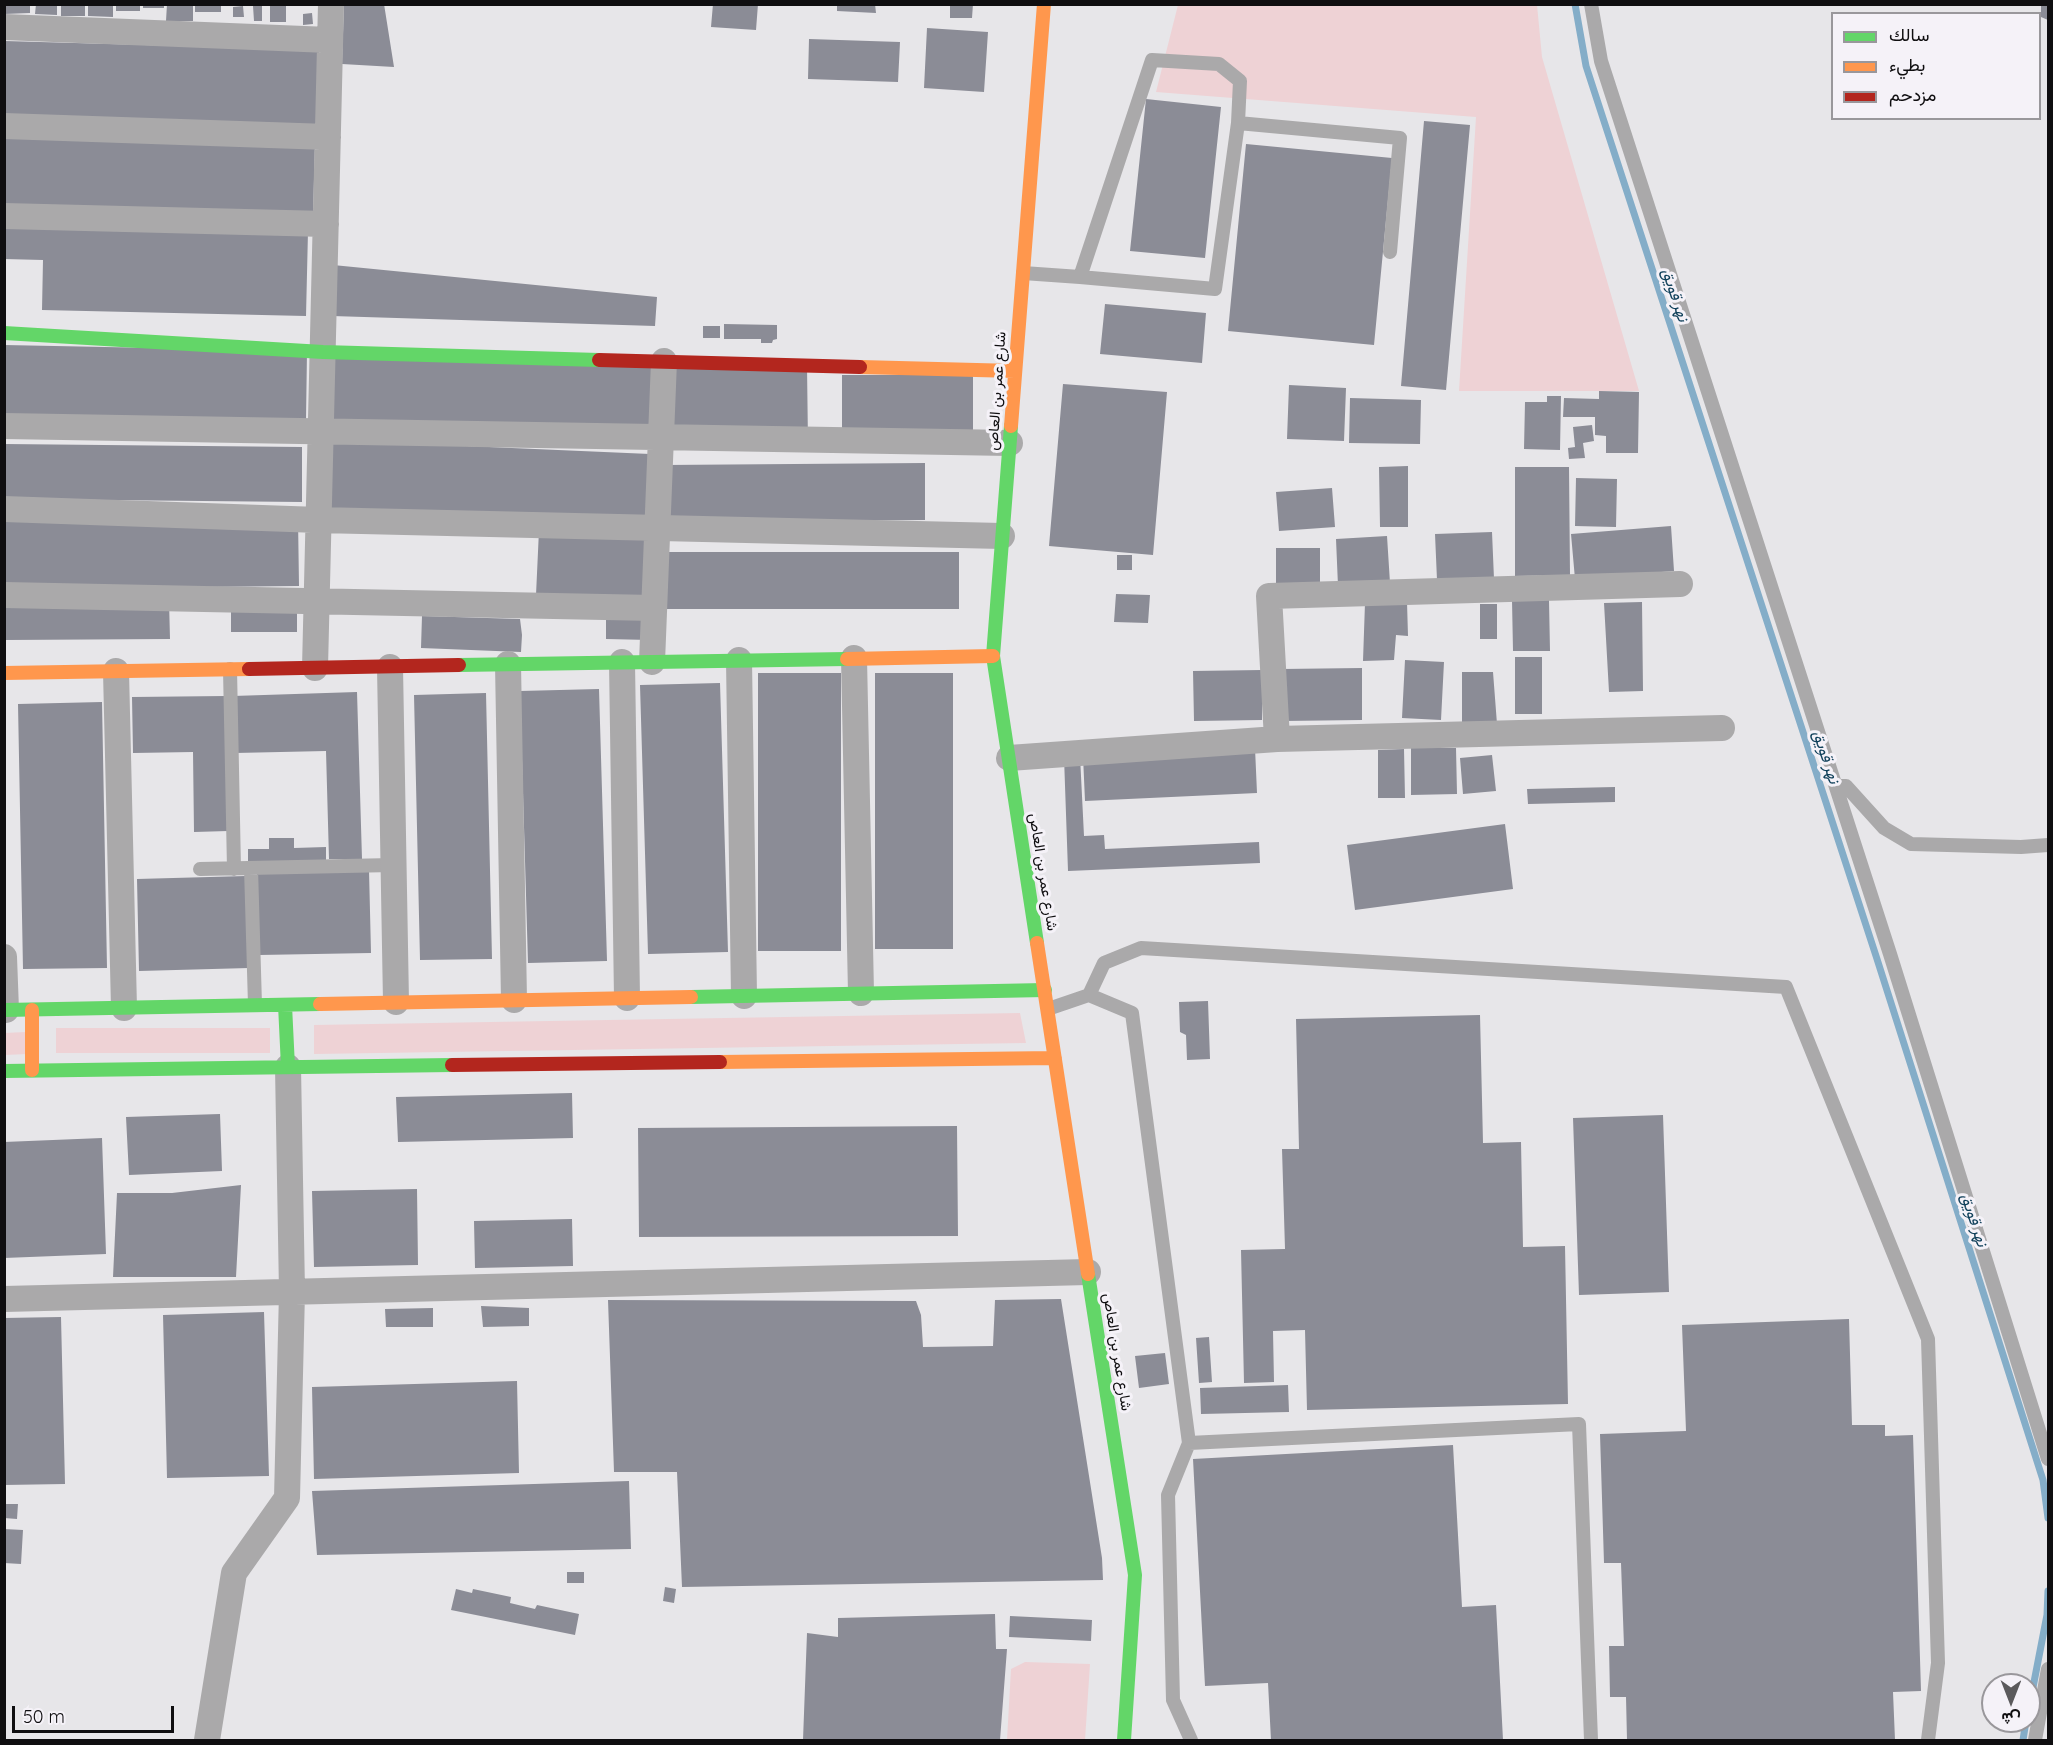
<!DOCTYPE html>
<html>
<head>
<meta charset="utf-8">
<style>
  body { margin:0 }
  #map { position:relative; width:2053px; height:1745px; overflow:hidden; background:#e7e6e9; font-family:Quicksand,Vazirmatn,sans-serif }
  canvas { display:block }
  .frame { position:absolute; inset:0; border:6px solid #0f0e10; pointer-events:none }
  .legend { position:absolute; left:1831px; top:12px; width:210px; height:108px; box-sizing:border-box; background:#f5f2f8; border:2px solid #99979b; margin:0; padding:8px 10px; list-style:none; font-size:18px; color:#0f0e10 }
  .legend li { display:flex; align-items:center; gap:12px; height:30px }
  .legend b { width:30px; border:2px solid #99979b }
  .north { position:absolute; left:1981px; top:1673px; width:60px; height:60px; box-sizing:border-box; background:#f5f2f8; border:2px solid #99979b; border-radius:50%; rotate:180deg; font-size:16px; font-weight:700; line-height:24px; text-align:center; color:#0f0e10 }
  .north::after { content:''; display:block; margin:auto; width:21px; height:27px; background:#5b5a5c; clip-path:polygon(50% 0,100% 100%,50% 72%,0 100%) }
  .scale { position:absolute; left:12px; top:1706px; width:162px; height:27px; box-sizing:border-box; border:3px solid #0f0e10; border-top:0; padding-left:8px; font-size:18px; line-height:21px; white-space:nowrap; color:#0f0e10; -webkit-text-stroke:4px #f5f2f8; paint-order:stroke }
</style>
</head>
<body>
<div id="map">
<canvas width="2053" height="1745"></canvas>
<div class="frame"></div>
<ul class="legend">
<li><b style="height:8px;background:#63d668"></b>سالك</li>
<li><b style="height:8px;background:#ff974d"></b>بطيء</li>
<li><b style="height:8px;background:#b3261e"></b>مزدحم</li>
</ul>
<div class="north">ش</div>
<div class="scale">50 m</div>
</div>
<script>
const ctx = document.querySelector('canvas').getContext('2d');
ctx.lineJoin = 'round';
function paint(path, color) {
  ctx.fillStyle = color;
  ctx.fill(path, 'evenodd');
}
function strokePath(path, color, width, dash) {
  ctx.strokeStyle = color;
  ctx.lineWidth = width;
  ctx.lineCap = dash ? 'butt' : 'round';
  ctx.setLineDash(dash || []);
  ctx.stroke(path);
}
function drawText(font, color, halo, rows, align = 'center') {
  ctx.font = font + ' Quicksand,Vazirmatn,sans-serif';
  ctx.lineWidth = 6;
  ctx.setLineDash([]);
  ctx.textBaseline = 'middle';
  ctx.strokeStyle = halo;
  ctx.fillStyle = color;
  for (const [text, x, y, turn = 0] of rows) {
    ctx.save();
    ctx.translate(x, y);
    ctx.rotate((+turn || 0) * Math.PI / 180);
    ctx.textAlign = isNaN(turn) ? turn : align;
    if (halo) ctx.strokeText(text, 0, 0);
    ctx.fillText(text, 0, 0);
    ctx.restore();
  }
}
paint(new Path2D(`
  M1178 5H1537L1542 57 1639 391H1459L1476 117 1156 92Z
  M1020 1013 1026 1043 314 1054V1025Z
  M56 1028H270V1053H56Z
  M26 1032 27 1054 5 1055 4 1033Z
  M1025 1662 1090 1664 1085 1740H1007L1011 1669Z`), '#eed2d5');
strokePath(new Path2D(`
  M1575 4 1586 66 1877 959 2043 1480 2048 1518
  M2029 1708 2047 1615 2048 1591
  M2023 1740 2026 1721`), '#84adc8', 7);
paint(new Path2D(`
  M4 4H30V13L4 14Z
  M36 4H57V15L35 14Z
  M61 4H85V16H61Z
  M88 4H113V17L88 16Z
  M116 4H140V11H116Z
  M167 4H193V21H166Z
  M195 4H221V12H195Z
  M270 4H286V22H270Z
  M344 4H384L394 67 342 64Z
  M713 4H758L756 30 711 27Z
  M837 4H875L876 13 837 11Z
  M950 4H973L972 18H950Z
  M2041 4H2048V20L2041 17Z
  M143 5H164V8H143Z
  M262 5V21H254L253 6Z
  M243 6 244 17H233V7Z
  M312 13 313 24 303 25V14Z
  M927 28 988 32 984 92 924 88Z
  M809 39 900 42 898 82 808 79Z
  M5 41 319 50 316 131 5 122Z
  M1146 99 1221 107 1205 258 1130 251Z
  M1424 121 1470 125 1446 390 1401 386Z
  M4 134 315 143 313 216 4 207Z
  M1246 144 1392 158 1374 345 1228 331Z
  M4 225 308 231 306 316 42 310 43 260 4 259Z
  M333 265 657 297 655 326 332 316Z
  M1105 304 1206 313 1202 363 1100 354Z
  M724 324 777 325V339L773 340 772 343H761V339H724Z
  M703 326H720V338H703Z
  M4 345 307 351 306 420 4 414Z
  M330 352 657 365 654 441 327 429Z
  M673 366H807L808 444 674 445Z
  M842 375H973V440H842Z
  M1063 384 1167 392 1153 555 1049 546Z
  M1289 385 1346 388 1344 441 1287 439Z
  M1599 391 1639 392 1638 453H1606V436L1595 435V417H1563L1564 398 1599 399Z
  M1547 396H1561L1560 450 1524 449 1525 402H1547Z
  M1350 398 1421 400 1420 444 1349 443Z
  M1592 425 1594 441 1583 443 1585 458 1569 459 1568 448 1575 447 1573 427Z
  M328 440 650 454 647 522 325 508Z
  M4 444 302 447V502L4 499Z
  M925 463V520L665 522 664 465Z
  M1408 466V527H1380L1379 467Z
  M1515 467H1569L1570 575 1515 576Z
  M1576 478 1617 479 1616 527 1575 526Z
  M1332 488 1335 527 1279 531 1276 492Z
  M298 518 299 586 4 589V521Z
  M1671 526 1674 571 1575 579 1571 534Z
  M539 530 651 534 648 600 536 595Z
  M1492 532 1494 579 1437 580 1435 534Z
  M1387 536 1390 583 1338 586 1336 539Z
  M1276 548H1320V587L1276 586Z
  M665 552H959V609H665Z
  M1117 555H1132V570H1117Z
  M1116 594 1150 595 1148 623 1114 622Z
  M5 599 169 600 170 639 5 640Z
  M1512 600H1549L1550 651H1513Z
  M1407 602 1408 636 1396 635 1394 660 1363 661 1365 603Z
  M1642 602 1643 691 1609 692 1604 603Z
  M231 604H297V632H231Z
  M1480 604H1497V639H1480Z
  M606 613 650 614V640L606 639Z
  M422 616 520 619 522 635 521 652 421 648Z
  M1515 657H1542V714H1515Z
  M1405 660 1444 662 1441 720 1402 718Z
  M1362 668V720L1283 721 1282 669Z
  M1262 670V720L1194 721 1193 671Z
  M1462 672H1493L1497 724 1462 725Z
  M758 673H841V951H758Z
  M875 673H953V949H875Z
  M720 683 728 952 648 954 640 685Z
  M599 689 607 961 528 963 520 691Z
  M357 692 362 859H329L326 751 235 753 233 696Z
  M486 693 492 959 420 960 414 695Z
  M226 696 228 831 194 832 193 752 133 753 132 697Z
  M102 702 107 968 23 969 18 704Z
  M1255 748 1257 793 1085 801 1083 756Z
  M1411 748H1456L1457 794 1411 795Z
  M1404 749 1405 798H1378V750Z
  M1492 755 1496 791 1463 794 1460 758Z
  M1080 756 1084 836 1104 835 1105 849 1259 842 1260 863 1068 871 1064 757Z
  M1615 787V802L1528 804 1527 789Z
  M1505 824 1513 889 1355 910 1347 845Z
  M269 838H294V848L326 847V864L248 866V849H269Z
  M369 870 371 953 259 955 257 873Z
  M246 876 249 968 139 971 137 879Z
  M1208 1001 1210 1059 1187 1060 1186 1035 1180 1032 1179 1002Z
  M1480 1015 1483 1143 1521 1142 1523 1247 1565 1246 1568 1404 1307 1410 1305 1330 1273 1331 1274 1382 1244 1383 1241 1250 1285 1249 1282 1149H1299L1296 1019Z
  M572 1093 573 1138 398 1142 396 1097Z
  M220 1114 222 1171 129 1175 126 1117Z
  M1663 1115 1669 1292 1579 1295 1573 1118Z
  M957 1126 958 1236 639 1237 638 1128Z
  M102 1138 106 1254 4 1258V1142Z
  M241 1185 236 1277H113L117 1193H172Z
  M417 1189 418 1265 314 1267 312 1191Z
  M572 1219 573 1266 475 1268 474 1221Z
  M1061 1299 1102 1558 1103 1580 682 1587 677 1472H614L608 1300 916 1301 921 1315 923 1347 993 1346 995 1300Z
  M481 1306 529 1308V1326L483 1327Z
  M433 1308V1327H386L385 1309Z
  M264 1312 269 1476 167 1478 163 1315Z
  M61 1317 65 1484 4 1485V1318Z
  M1849 1319 1852 1425H1885V1436L1913 1435 1921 1691 1893 1692 1895 1740H1627L1626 1697H1610L1609 1646H1624L1621 1563H1604L1600 1434 1686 1431 1682 1325Z
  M1209 1337 1212 1382 1199 1383 1196 1338Z
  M1165 1353 1169 1384 1139 1388 1135 1356Z
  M517 1381 519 1473 314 1479 312 1387Z
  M1288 1385 1289 1412 1201 1414 1200 1388Z
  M1453 1445 1462 1607 1496 1605 1503 1740H1271L1268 1683 1205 1686 1193 1459Z
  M629 1481 631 1549 317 1555 312 1491Z
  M4 1504H18L17 1519 4 1518Z
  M4 1529 23 1530 21 1564 4 1563Z
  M567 1572H584V1583H567Z
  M665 1587 676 1589 674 1603 663 1601Z
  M456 1589 472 1593 473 1589 511 1597 510 1603 535 1609 537 1605 579 1614 575 1635 451 1610Z
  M995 1614 996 1649H1007L1000 1740H803L807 1633 838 1637V1618Z
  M1010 1616 1092 1620 1091 1641 1009 1637Z`), '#8b8c96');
strokePath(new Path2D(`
  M1591 4 1601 61 1890 954 2048 1459
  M1023 273 1080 277 1152 60 1219 64 1240 81 1238 123
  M1080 277 1215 289 1238 123 1400 138 1390 252
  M230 669 234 869
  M1836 786H1846L1884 828 1911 844 2021 847 2048 845
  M251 868 255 1005
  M200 869 393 865
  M1089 995 1132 1013 1189 1443 1579 1424 1591 1740
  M1048 1009 1089 995 1104 963 1141 948 1786 987 1928 1339 1938 1663 1928 1740
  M1189 1443 1168 1495 1173 1700 1191 1740
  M2035 1740 2048 1669`), '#aaa9aa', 14);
strokePath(new Path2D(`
  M4 27 329 40
  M4 126 328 137
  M4 216 326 224
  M4 426 1010 443
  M4 509 319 520 1002 536
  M4 595 654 608
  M854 658 861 993
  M739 660 744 996
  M622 662 627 998
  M652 662 664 361
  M508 664 514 1000
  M390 667 396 1002
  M315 668 331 4
  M116 671 124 1008
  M1277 739 1269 596 1680 584
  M1009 758 1277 739 1722 728
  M4 957 6 1010
  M4 1299 1088 1272
  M207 1740 234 1573 287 1498 292 1292 288 1067`), '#aaa9aa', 26);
strokePath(new Path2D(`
  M4 333 323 352 599 360
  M1011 426 993 656 1037 943
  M459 665 847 659
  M691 997 1045 990
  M285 1005 288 1067
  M4 1010 320 1004
  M4 1071 452 1065
  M1088 1274 1135 1575 1124 1740`), '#63d668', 14);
strokePath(new Path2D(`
  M860 367 1015 371
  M1011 426 1044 4
  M847 659 993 656
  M4 673 249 669
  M1037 943 1088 1274
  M320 1004 691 997
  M32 1010V1070
  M720 1062 1055 1058`), '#ff974d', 14);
strokePath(new Path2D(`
  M599 360 860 367
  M249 669 459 665
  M452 1065 720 1062`), '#b3261e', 14);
drawText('15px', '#0f0e10', '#f5f2f8', [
  ["شارع عمر بن العاص",997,391,-86],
  ["شارع عمر بن العاص",1043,872,81],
  ["شارع عمر بن العاص",1117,1352,81]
]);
drawText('italic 16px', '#10405a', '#f5f2f8', [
  ["نهر قويق",1675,295,72],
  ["نهر قويق",1826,757,72],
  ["نهر قويق",1974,1220,72]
]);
</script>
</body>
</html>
